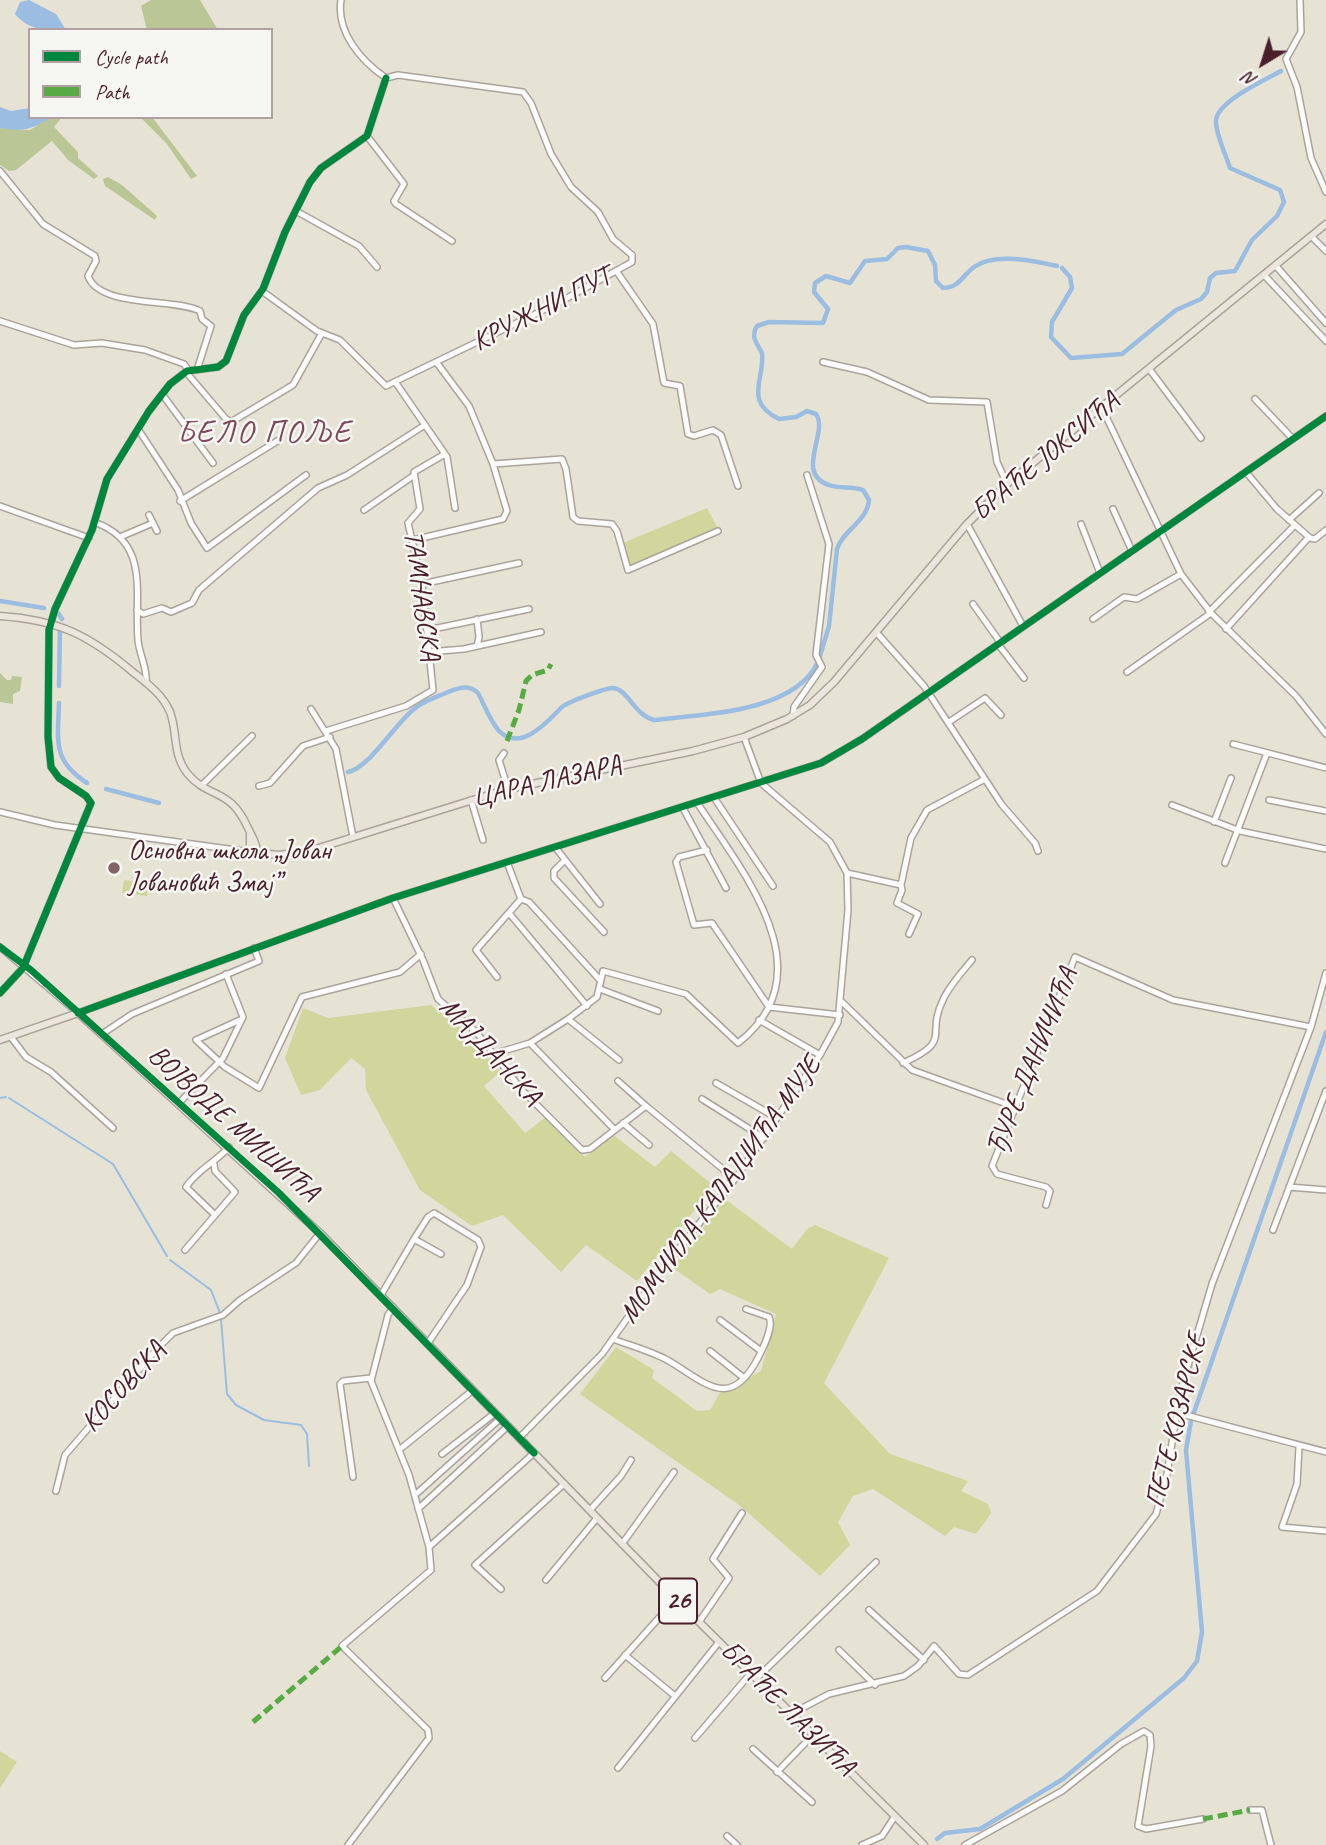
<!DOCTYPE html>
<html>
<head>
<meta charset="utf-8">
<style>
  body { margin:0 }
  #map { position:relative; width:1326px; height:1845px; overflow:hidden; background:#e6e3d5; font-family:Caveat,sans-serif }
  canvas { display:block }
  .legend { position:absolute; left:28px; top:28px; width:245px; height:91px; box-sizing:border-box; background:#f6f6f2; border:2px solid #b1a0a2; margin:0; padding:9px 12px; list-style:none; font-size:21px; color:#4a1f2b }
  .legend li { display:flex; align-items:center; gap:14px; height:35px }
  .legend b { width:35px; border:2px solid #b1a0a2 }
  .north { position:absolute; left:1228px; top:28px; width:70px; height:70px; -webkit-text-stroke:5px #f6f6f2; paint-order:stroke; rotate:218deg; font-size:19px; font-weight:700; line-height:28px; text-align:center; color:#4a1f2b }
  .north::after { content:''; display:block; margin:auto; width:24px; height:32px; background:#4a1f2b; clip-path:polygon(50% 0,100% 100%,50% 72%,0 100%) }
</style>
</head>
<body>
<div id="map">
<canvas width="1326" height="1845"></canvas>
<ul class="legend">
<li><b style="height:9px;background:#00873e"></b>Cycle path</li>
<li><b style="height:9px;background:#57aa44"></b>Path</li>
</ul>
<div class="north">N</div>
</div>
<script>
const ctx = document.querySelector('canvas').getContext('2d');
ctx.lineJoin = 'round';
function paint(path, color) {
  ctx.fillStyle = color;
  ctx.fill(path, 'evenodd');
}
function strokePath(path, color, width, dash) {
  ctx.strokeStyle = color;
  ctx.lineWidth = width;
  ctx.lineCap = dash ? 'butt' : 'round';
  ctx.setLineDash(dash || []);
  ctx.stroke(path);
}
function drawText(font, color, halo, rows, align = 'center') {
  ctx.font = font + ' Caveat,sans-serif';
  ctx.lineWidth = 5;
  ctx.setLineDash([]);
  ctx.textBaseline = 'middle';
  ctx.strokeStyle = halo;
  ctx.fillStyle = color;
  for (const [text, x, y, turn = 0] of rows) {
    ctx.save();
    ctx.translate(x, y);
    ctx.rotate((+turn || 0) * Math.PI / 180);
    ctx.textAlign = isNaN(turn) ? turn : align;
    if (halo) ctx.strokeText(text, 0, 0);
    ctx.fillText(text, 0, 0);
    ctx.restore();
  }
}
paint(new Path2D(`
  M707 508 718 529 671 551 628 566 623 543Z
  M124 880 149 883 147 896 122 893Z
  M431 1005 471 1036 500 1072 484 1086 525 1133 546 1117 585 1157 612 1134 655 1167 671 1151 714 1186 637 1281 586 1245 561 1272 503 1215 472 1226 420 1190 366 1090 365 1069 351 1058 320 1090 301 1095 285 1058 303 1008 328 1018Z
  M725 1199 792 1249 807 1229 815 1225 889 1258 824 1383 890 1454 968 1481 961 1491 988 1504 991 1513 976 1534 954 1527 945 1536 873 1489 853 1496 838 1522 850 1545 820 1576 739 1505 580 1394 616 1347 654 1370 652 1378 697 1411 710 1410 721 1391H726L761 1371 776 1314 720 1289 710 1294 673 1268Z
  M0 1751 17 1762 0 1788Z`), '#d0d69c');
paint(new Path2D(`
  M151 0H200L218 30H147L141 6Z
  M51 117H62L54 127 78 152V158L98 176 94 179 68 160 52 141 16 170 9 171 0 165V128L30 130Z
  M140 117H152L197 176 191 179 167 144Z
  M108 177 122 185 157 216 155 220 105 186 103 179Z
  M0 673 7 680H11L12 676 22 677 20 691 13 694V704L0 702Z`), '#bac695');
paint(new Path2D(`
  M29 0 56 14 66 30C46 30 29 31 15 14L20 2Z
  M0 107 11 111 30 108V117H51C33 130 21 132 0 128Z`), '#9abde1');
strokePath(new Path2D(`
  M0 1098 6 1097
  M9 1098 113 1164 167 1256
  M170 1260 211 1290 220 1313
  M221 1319 227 1394 236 1405 264 1420 301 1425 307 1434 309 1466`), '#9abde1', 2);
strokePath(new Path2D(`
  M1062 268 1070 277 1072 288 1052 322 1051 337 1071 358 1122 354 1176 310 1201 299 1207 292 1210 278 1216 273 1235 271 1252 240 1277 216 1284 202 1280 190 1230 168C1226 155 1215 133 1216 120 1218 101 1265 80 1281 71
  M0 601 44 608
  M58 613 62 619
  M820 656 829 626 837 549C843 530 867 522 869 500L863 490C852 486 839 489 829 485 794 474 829 432 816 414L807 411 796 417 779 419C743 401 765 380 762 353 757 343 750 337 757 326L769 322 823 323 828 309 814 292 815 283 826 276 850 283 865 261 887 259 898 248 906 247 928 251 935 265 936 281 943 288C960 287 962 276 974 267 994 252 1035 261 1057 266
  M59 686 60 628
  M59 703C58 742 52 760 87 783
  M348 772C370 767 394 725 414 709 423 701 437 697 448 692 459 688 469 684 478 693 484 704 490 721 499 731 521 753 548 721 562 707 568 702 605 688 613 688 628 689 634 715 654 720 703 714 794 713 818 662
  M106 789 159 803
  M937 1839 945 1833 980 1829 1063 1779 1184 1678 1197 1661 1202 1632 1186 1450 1191 1421 1326 1032`), '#9abde1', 4.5);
const minor = new Path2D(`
  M341 0C336 32 361 61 386 78
  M1300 0 1301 32 1286 59 1297 87 1311 158 1326 192
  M367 136 404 184 394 201 396 204 452 241
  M0 171 43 224 95 256 96 261 88 276C99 308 175 298 200 311L202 319 211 326 197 370
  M296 211 359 246 377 267
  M1311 236 1326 251
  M1276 266 1326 323
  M617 272 653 324 664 383 680 386 688 434 694 436 713 430 721 435 738 486
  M1265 276 1326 341
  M262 291 317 331 340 340 386 386 558 303 632 262V255L613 239 598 212 571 187 551 154 531 103 523 92 398 75 386 78
  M0 321 74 345 102 343 145 350 184 364 189 371
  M823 362 867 372 929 400 987 402 997 462 1007 484
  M1150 370 1201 438
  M186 372 226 419 231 422 293 385 322 333
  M396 383 447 457 455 508
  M162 394 213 463
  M1255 399 1293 439
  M1102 408 1181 574 1211 613 1296 696 1326 734
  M138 429 178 490 191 523 207 548 306 475
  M493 464 562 459 566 469 573 517 578 521 612 524 617 531 628 570 718 531
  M1246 472 1277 509 1310 538 1315 539 1326 530
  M180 501 279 440
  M0 506 89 538
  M1113 509 1132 551
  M364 510 413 476
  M149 515 157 531
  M1289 520 1319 493
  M94 522C151 542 134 593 138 640 139 654 148 669 146 683
  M967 524 1023 626
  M1081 524 1100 573
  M120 537 153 523
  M413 540 503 519 507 511 493 464 469 406 437 363
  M422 584 519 563
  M973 604 1000 642
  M137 610 143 614 162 608 171 612 192 603 199 590 318 488 347 475 425 425
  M1209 612 1295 525
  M1093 619 1124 597 1137 599 1181 574
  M1226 629 1309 537
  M428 630 529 609
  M876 632 924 686 1002 805 1035 843 1038 851
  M998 644 1024 678
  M477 646 479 637 477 619
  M429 652 464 649 541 632
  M1127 672 1211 613
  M311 709 336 749 353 837
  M793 716 794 707 822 667 816 655 829 544 807 475
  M949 722 985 698 1001 715
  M326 731 406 706 433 690 422 584 408 523 420 509 414 472 445 454
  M1233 744 1326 768
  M504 753 499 760 508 789
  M202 785 252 736
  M259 786 270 783 303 746 330 737
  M715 799 773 886
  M471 800 483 840
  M1269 800 1326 811
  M1172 805 1240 831 1326 849
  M683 808 726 888
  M0 812 55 825 250 852
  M1214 822 1231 778
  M555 847 600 904
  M707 850 679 857 676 862 694 925 712 923 769 1007 840 1015
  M564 861 554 871V878L604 932
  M507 862 521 899 529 902 600 980
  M1225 863 1267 753
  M847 873 901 885
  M393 898 423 960 438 999 476 1032 522 1090 582 1150 590 1149 646 1106 735 1179
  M509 913 587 1006
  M909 934 918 914 897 903 902 890 901 885 911 838 927 810 985 779
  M0 947 78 1013 393 898 821 763 862 739 1326 416
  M497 977 476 950 521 899
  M600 989 658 1011
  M0 993 23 968 91 803 86 796 59 778 51 767 48 737 49 630 55 609 92 530 107 479 149 411 170 384 187 371 218 367 226 361 244 315 263 289 285 232 310 182 321 168 367 136 386 78
  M842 1002 912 1070 1015 1107
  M240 1020 196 1040 225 1067 259 1088 302 997 400 972 421 954
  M759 1020 820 1055
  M102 1034 132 1014 259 961 254 948
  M11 1037 26 1057 51 1072 113 1128
  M530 1043 615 1130
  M493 1054 530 1043 568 1019
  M619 1060 568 1019 597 997 603 971 686 994 738 1043C828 974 743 872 698 804
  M903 1063C954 1040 925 1036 943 1000 949 986 962 972 972 960
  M618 1081 646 1106
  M716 1083 777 1118
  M702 1099 764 1138
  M179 1103 223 1058 243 1017 226 974
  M623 1123 649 1145
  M1289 1187 1326 1190
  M1046 1205 1050 1191 1046 1187 997 1174 992 1166 1075 957 1173 1000 1311 1027
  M215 1215 186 1187C198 1169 215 1163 229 1147
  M1273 1230 1326 1091
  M414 1239 428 1217 434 1213 478 1240 481 1247 467 1285 428 1343
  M185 1250 235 1192 215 1171 214 1164
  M381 1295 414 1239 441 1254
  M720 1320 761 1351
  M613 1339C631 1346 652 1351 669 1361 705 1382 730 1412 758 1358 763 1348 774 1327 769 1317L746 1309
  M710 1351 744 1378
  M1178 1413 1326 1452
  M519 1438 602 1354 660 1272 735 1179 820 1055 838 1022 848 910 847 873 830 842 761 783 744 737
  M1299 1447 1297 1484 1282 1527 1326 1531
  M399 1450 473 1390
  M442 1454 495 1413
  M353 1477 340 1384 343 1381 371 1378
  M56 1491 65 1455 156 1350 173 1333 223 1315 240 1300 296 1263 320 1233
  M415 1495 501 1418
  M418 1509 508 1426
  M590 1510 621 1476 631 1460
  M622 1544 674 1472
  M429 1547 534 1453
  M546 1580 597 1518
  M501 1589 475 1565 564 1484
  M869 1610 924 1660
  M699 1622 729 1578 713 1559 742 1513
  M839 1650 875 1685
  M625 1655 675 1696
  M605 1678 676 1599
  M756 1679 876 1562
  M791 1714 829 1694 904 1676 918 1666 934 1646 959 1674 968 1675 1097 1591 1156 1514 1167 1474 1180 1393 1212 1284 1311 1027 1326 973
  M695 1738 751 1673
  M753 1749 812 1802
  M618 1768 719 1642
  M777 1772 813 1735
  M1250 1810H1262L1271 1845
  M727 1836 737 1845
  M348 1845 429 1738 428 1730 342 1646 431 1570 429 1547 409 1475 371 1381 388 1315 393 1307
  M862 1845 882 1836 895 1816
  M965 1845 1062 1791 1121 1744 1144 1731 1150 1735 1151 1746 1138 1826 1146 1829 1203 1819`);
const major = new Path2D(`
  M0 616C59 620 89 635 134 673 148 684 163 695 170 712 178 733 172 753 187 773 209 800 229 786 248 828 252 837 257 843 257 853
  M250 832V852L279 855 309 851 508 789 693 751 744 737 787 719 810 705 834 682 967 524 1007 484 1326 224
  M0 1040 78 1013 320 1233 676 1599 924 1845`);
strokePath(minor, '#aaa39c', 8);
strokePath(major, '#aaa39c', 9);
strokePath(minor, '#fbfbf9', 5);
strokePath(major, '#ece5dd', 6);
strokePath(new Path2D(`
  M507 741 519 710 526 681 532 675 548 670 551 664
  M253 1722 342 1646
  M1203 1819 1250 1810`), '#57aa44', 5, [10, 5]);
strokePath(new Path2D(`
  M0 947 31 970 279 1193 534 1453
  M0 993 23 968 91 803 86 796 59 778 51 767 48 737 49 630 55 609 92 530 107 479 149 411 170 384 187 371 218 367 226 361 244 315 263 289 285 232 310 182 321 168 367 136 386 78
  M78 1013 393 898 821 763 862 739 1326 416`), '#00873e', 7);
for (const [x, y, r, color] of [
  [114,868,7,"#816466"]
]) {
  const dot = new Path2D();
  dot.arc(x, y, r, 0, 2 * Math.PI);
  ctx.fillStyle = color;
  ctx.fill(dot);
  strokePath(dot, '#f6f6f2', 2.5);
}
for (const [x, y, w] of [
  [678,1601,38]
]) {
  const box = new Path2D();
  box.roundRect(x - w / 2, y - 22.5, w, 45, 5);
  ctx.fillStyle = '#f6f6f2';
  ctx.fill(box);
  strokePath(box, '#4a1f2b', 2);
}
drawText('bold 26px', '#4a1f2b', null, [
  ["26",678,1601]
]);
drawText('28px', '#4a1f2b', '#f6f6f2', [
  ["КРУЖНИ ПУТ",542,310,-27],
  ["БРАЋЕ ЈОКСИЋА",1046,457,-40],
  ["ТАМНАВСКА",421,596,82],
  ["ЦАРА ЛАЗАРА",547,782,-13],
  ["МАЈДАНСКА",490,1052,47],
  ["ЂУРЕ ДАНИЧИЋА",1033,1062,-68],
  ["ВОЈВОДЕ МИШИЋА",233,1124,42],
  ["МОМЧИЛА КАЛАЈЏИЋА МУЈЕ",721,1190,-54],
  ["КОСОВСКА",124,1387,-48],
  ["ПЕТЕ КОЗАРСКЕ",1177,1421,-76],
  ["БРАЋЕ ЛАЗИЋА",787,1709,45]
]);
drawText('28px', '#4a1f2b', '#f6f6f2', [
  ["Основна школа „Јован",128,852],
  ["Јовановић Змај”",128,884]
], 'left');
ctx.letterSpacing = '2px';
drawText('32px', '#7d485a', '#f6f6f2', [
  ["БЕЛО ПОЉЕ",265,434]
]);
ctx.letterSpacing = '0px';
</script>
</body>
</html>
